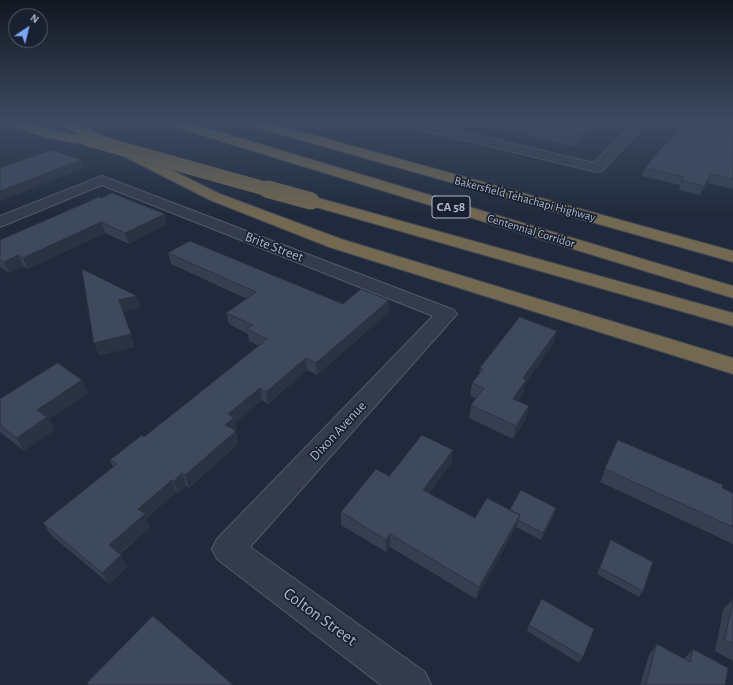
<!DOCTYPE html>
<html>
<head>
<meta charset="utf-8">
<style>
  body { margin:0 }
  #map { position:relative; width:733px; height:685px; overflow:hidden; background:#202a3c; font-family:"Alegreya Sans",sans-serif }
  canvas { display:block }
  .north { position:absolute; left:8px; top:8px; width:40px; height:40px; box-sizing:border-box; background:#192130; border:1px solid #555d6d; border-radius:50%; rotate:35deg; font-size:11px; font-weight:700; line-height:16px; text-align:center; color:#afb6c8 }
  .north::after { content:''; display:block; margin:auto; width:14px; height:18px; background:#7ca5ff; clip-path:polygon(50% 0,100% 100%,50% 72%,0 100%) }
</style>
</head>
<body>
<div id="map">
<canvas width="733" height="685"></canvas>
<div class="north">N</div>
</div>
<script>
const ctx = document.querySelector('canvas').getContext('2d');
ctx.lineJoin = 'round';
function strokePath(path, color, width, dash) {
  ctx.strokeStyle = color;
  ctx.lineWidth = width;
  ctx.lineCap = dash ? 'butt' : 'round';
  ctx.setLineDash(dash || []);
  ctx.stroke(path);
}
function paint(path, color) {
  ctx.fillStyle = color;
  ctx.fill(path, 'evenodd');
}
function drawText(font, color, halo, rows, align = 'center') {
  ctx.font = font + ' "Alegreya Sans",sans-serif';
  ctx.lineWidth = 3.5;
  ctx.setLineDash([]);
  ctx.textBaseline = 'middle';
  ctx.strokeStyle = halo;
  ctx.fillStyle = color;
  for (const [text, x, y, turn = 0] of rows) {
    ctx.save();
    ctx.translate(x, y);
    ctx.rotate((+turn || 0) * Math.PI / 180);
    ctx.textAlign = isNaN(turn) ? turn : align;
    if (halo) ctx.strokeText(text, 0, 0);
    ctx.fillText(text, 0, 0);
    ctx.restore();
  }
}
const minor = new Path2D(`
  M395 121H417L594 163 635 121H648L602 171 597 172 397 124Z
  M102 176 454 310 457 314 250 547 425 672 431 685H381L217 559 212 549 217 539 433 316 102 185 0 227V216Z`);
const highway = new Path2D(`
  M0 121H21L69 134 81 135 59 124 57 121H73L220 194 341 239 733 358V374L329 247 210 200 90 139 89 142C69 147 23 129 2 124Z
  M163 121H183L733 286V298L165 124Z
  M242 121H262L733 251V262L244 124Z
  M311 196 733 313V326L305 204 303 201 305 198Z`);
strokePath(minor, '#525969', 2);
strokePath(highway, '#3f4656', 2);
paint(minor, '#343c4c');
paint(highway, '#736850');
const highwayBridgeFar1 = new Path2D(`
  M87 139 270 190`);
const highwayBridge = new Path2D(`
  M267 189 311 201`);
strokePath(highwayBridgeFar1, '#3f4656', 14, []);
strokePath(highwayBridge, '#3f4656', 18, []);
strokePath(highwayBridgeFar1, '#736850', 14);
strokePath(highwayBridge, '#736850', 17);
paint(new Path2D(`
  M464 121H603L576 147Z
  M733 121V189L707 183 700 195 679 190 680 185 642 176 645 168 667 144 687 124Z
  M99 197 167 224 129 244 105 233 28 269 23 266 9 273 0 267V240Z
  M168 253 343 304 389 300V312L317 375 307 370 268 404 262 400 235 423 237 430 236 431 238 444 189 488 186 486 178 494 176 492 146 519 150 527 120 554 121 555 127 567 109 584 51 535 43 523 113 467 110 460 144 437 259 346 249 341 248 334 229 324 226 313 247 299 171 264Z
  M554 343 525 384 523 393 518 401 526 419 513 439 469 418 471 405 476 398 470 396 472 383 479 375 480 368Z
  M88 393 49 419 54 430 24 451 0 432V399Z
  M453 450 451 463 429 493 475 518 510 510 556 508 554 515 541 540 516 527 476 599 390 547 386 552 341 525V512L389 476Z
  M605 469 722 488 733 493V544L600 482Z
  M611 540 643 591 639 597 597 574Z
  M733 599V661L715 651 723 610Z
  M529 625 583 657 579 663 527 631Z
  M657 644 684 659 693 649 725 685H640L649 655Z`), '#353f51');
paint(new Path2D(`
  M594 121H603L576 147 578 136Z
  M81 160 84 168 0 201V191Z
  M711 174 707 183 700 195 704 186Z
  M165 214 167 224 129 244 125 233Z
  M101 222 105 233 28 269 23 258Z
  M18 255 23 266 9 273 4 262Z
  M137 296 141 308 124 312 119 300Z
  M389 300V312L317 375 316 363Z
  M557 331 554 343 525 384 523 393 510 412 513 399 523 378Z
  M131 334 135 347 99 356 94 343Z
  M306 358 307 370 268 404 266 392Z
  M82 380 88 393 49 419 54 430 24 451 17 438 37 410Z
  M260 388 262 400 235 423 237 430 228 437 225 425 228 414Z
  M529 406 526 419 513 439 516 426Z
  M236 431 238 444 189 488 185 475Z
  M453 450 451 463 422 503 423 490Z
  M182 473 186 486 178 494 174 481Z
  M172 480 176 492 146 519 150 527 115 557 109 545 138 509Z
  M556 508 554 515 541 540 543 533Z
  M520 515 516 527 476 599 479 587Z
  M390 534V547L386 552V540Z
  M121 555 127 567 109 584 102 573Z`), '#2b3342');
const building = new Path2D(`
  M509 121H594L578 136Z
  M689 121H733V179L711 174 704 186 682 181 684 177 645 168 665 144H667L682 124H687Z
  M52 150 81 160 0 191V168Z
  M112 193 165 214 125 233 101 222 23 258 18 255 4 262 0 259V240L99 197 101 198Z
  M190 241 343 304 361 289 389 300 316 363 306 358 266 392 260 388 228 414 234 418 225 425 236 431 185 475 182 473 174 481 172 480 138 509 145 514 109 545 121 555 102 573 43 523 117 464 110 460 142 435 144 437 267 339 247 329 253 325 226 313 256 292 168 253Z
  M82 269 137 296 119 300 131 334 94 343Z
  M520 317 557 331 523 378 526 380 513 399 529 406 516 426 471 405 484 388 472 383 483 369 480 368Z
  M58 363 82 380 37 410 47 417 17 438 0 425V399Z
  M422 435 453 450 423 490 475 518 487 498 520 515 479 587 390 534 386 540 341 512 376 469 389 476Z
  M618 440 723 485 722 488 733 493V527L605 469Z
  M521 490 556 508 543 533 518 520 520 515 510 510Z
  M611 540 653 562 643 591 600 568Z
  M542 599 594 629 583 657 529 625Z
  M733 601V644L725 640Z
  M153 616 233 685H89L87 683Z
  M657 644 690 662 693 649 728 668 725 685H646Z`);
paint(building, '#3e495e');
strokePath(building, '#2b3342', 1);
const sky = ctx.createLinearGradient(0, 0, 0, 217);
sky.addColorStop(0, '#121721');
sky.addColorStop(0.56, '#3c4a61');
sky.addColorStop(1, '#3c4a6100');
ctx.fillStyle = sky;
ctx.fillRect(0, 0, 733, 217);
drawText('12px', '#afb6c8', '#192130', [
  ["Bakersfield Tehachapi Highway",525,199,15],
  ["Centennial Corridor",531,231,17]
]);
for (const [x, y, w] of [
  [451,207,38]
]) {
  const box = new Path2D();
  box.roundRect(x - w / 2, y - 11, w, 22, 3);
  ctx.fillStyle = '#192130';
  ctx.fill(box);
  strokePath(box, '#afb6c8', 1);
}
drawText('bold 13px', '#afb6c8', null, [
  ["CA 58",451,207]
]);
drawText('14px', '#afb6c8', '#192130', [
  ["Brite Street",274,247,21],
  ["Dixon Avenue",338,431,-47]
]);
drawText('17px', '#afb6c8', '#192130', [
  ["Colton Street",320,617,36]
]);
</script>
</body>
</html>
